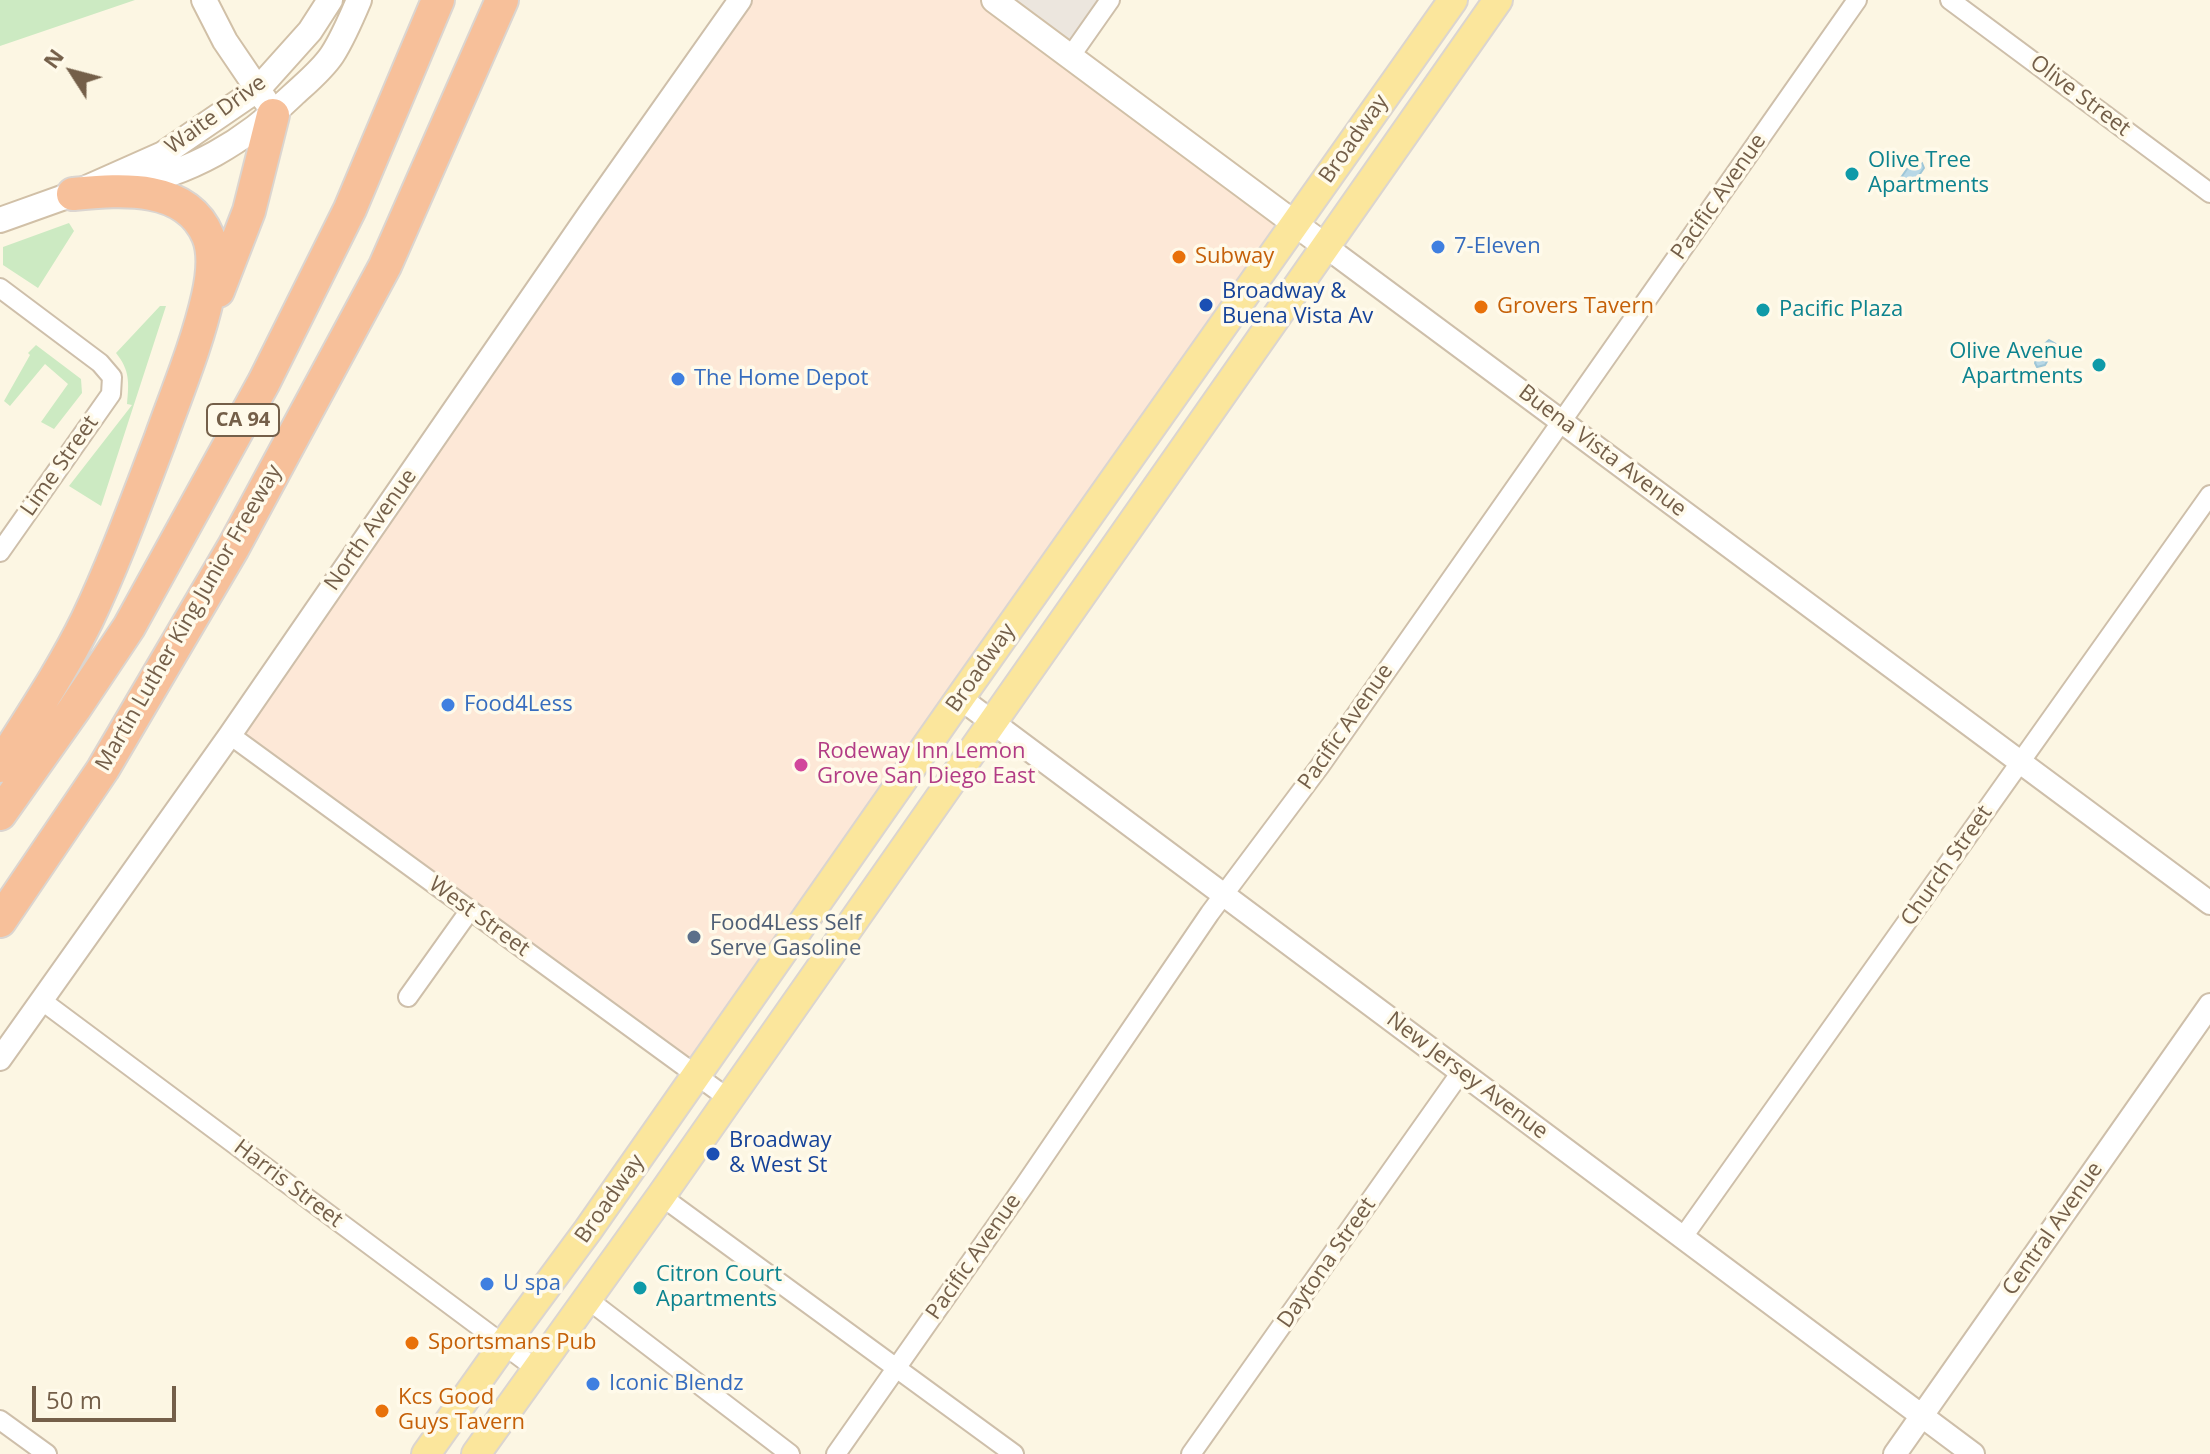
<!DOCTYPE html>
<html>
<head>
<meta charset="utf-8">
<style>
  body { margin:0 }
  #map { position:relative; width:2210px; height:1454px; overflow:hidden; background:#fcf6e3; font-family:"Open Sans",sans-serif }
  canvas { display:block }
  .north { position:absolute; left:32px; top:32px; width:80px; height:80px; -webkit-text-stroke:6px #fffaea; paint-order:stroke; rotate:306deg; font-size:22px; font-weight:700; line-height:32px; text-align:center; color:#745f49 }
  .north::after { content:''; display:block; margin:auto; width:28px; height:36px; background:#745f49; clip-path:polygon(50% 0,100% 100%,50% 72%,0 100%) }
  .scale { position:absolute; left:32px; top:1386px; width:144px; height:36px; box-sizing:border-box; border:4px solid #745f49; border-top:0; padding-left:10px; font-size:24px; line-height:28px; white-space:nowrap; color:#745f49; -webkit-text-stroke:6px #fffaea; paint-order:stroke }
</style>
</head>
<body>
<div id="map">
<canvas width="2210" height="1454"></canvas>
<div class="north">N</div>
<div class="scale">50 m</div>
</div>
<script>
const ctx = document.querySelector('canvas').getContext('2d');
ctx.lineJoin = 'round';
function paint(path, color) {
  ctx.fillStyle = color;
  ctx.fill(path, 'evenodd');
}
function strokePath(path, color, width, dash) {
  ctx.strokeStyle = color;
  ctx.lineWidth = width;
  ctx.lineCap = dash ? 'butt' : 'round';
  ctx.setLineDash(dash || []);
  ctx.stroke(path);
}
function drawText(font, color, halo, rows, align = 'center') {
  ctx.font = font + ' "Open Sans",sans-serif';
  ctx.lineWidth = 7;
  ctx.setLineDash([]);
  ctx.textBaseline = 'middle';
  ctx.strokeStyle = halo;
  ctx.fillStyle = color;
  for (const [text, x, y, turn = 0] of rows) {
    ctx.save();
    ctx.translate(x, y);
    ctx.rotate((+turn || 0) * Math.PI / 180);
    ctx.textAlign = isNaN(turn) ? turn : align;
    if (halo) ctx.strokeText(text, 0, 0);
    ctx.fillText(text, 0, 0);
    ctx.restore();
  }
}
paint(new Path2D(`
  M747 0H990L1288 223 696 1070 237 734Z`), '#fde8d7');
paint(new Path2D(`
  M1004 0H1106L1071 49Z`), '#ece6de');
paint(new Path2D(`
  M0 0H135L0 46Z
  M69 223 74 231 38 288 3 265V247Z
  M160 306H166L101 506 69 486 132 405 127 404C129 383 130 370 116 353Z
  M36 345 81 379 82 393 54 429 41 422 68 384 45 364 10 406 4 401 30 355 28 353Z`), '#cceac2');
const water = new Path2D(`
  M1914 159 1922 163 1924 168 1911 187 1905 188 1900 179Z
  M2049 340 2056 344 2058 349 2050 356 2045 365 2037 367 2035 363 2040 348Z`);
paint(water, '#b8d8e6');
strokePath(water, '#9ec6d7', 2);
const minor = new Path2D(`
  M1950 0 2210 193
  M1070 57 1110 0
  M0 288 100 363 112 377 111 394 0 552
  M230 735 729 1099
  M408 997 470 910
  M41 1000 535 1368
  M661 1196 1014 1454
  M1683 1237 2210 495
  M586 1298 790 1454
  M0 1420 47 1454
  M836 1454 1024 1186 1210 913 1320 766 1857 0
  M1191 1454 1461 1072`);
const tertiary = new Path2D(`
  M1325 246 2210 903
  M960 698 1973 1454
  M0 1059 230 735 589 214 740 0
  M1895 1454 2210 1005`);
const secondary = new Path2D(`
  M204 0 225 41 265 100
  M994 0 1325 246
  M123 186C191 174 244 142 293 95 306 83 322 70 332 55 343 38 351 19 359 0
  M0 220 73 194 163 154 258 89 310 31 330 0`);
const primary = new Path2D(`
  M426 1454 504 1344 588 1230 960 698 1453 0
  M476 1454 661 1196 1498 0`);
const motorway = new Path2D(`
  M218 291 249 211 273 115
  M0 766C30 718 62 671 87 620 115 561 137 500 160 440 177 392 197 345 208 296 212 278 215 253 208 236 186 183 119 190 73 194
  M0 814 75 708 129 627 264 382 350 209 438 0
  M0 921 103 769 233 548 385 266 502 0`);
strokePath(minor, '#cebfaa', 22);
strokePath(tertiary, '#cebfaa', 26);
strokePath(secondary, '#d1c0a7', 28);
strokePath(primary, '#dbd5d0', 32);
strokePath(motorway, '#dbd5d0', 36);
strokePath(minor, '#fff', 18);
strokePath(tertiary, '#fff', 22);
strokePath(secondary, '#fff', 24);
strokePath(primary, '#fbe69c', 28);
strokePath(motorway, '#f7c09a', 32);
for (const [x, y, r, color] of [
  [1852,174,8,"#0f9aa8"],
  [1438,247,8,"#3f7fe0"],
  [1179,257,8,"#e8710a"],
  [1206,305,8,"#1a4fb4"],
  [1481,307,8,"#e8710a"],
  [1763,310,8,"#0f9aa8"],
  [2099,365,8,"#0f9aa8"],
  [678,379,8,"#3f7fe0"],
  [448,705,8,"#3f7fe0"],
  [801,765,8,"#d1479c"],
  [694,937,8,"#5c6f8a"],
  [713,1154,8,"#1a4fb4"],
  [487,1284,8,"#3f7fe0"],
  [640,1288,8,"#0f9aa8"],
  [412,1343,8,"#e8710a"],
  [593,1384,8,"#3f7fe0"],
  [382,1411,8,"#e8710a"]
]) {
  const dot = new Path2D();
  dot.arc(x, y, r, 0, 2 * Math.PI);
  ctx.fillStyle = color;
  ctx.fill(dot);
  strokePath(dot, '#fffaea', 3);
}
for (const [x, y, w] of [
  [243,420,72]
]) {
  const box = new Path2D();
  box.roundRect(x - w / 2, y - 16, w, 32, 6);
  ctx.fillStyle = '#fffaea';
  ctx.fill(box);
  strokePath(box, '#745f49', 2);
}
drawText('bold 20px', '#745f49', null, [
  ["CA 94",243,420]
]);
drawText('22px', '#745f49', '#fffaea', [
  ["Olive Street",2080,96,37],
  ["Waite Drive",216,115,-36],
  ["Broadway",1354,139,-55],
  ["Pacific Avenue",1719,197,-55],
  ["Buena Vista Avenue",1602,451,37],
  ["Lime Street",60,466,-55],
  ["North Avenue",371,530,-55],
  ["Martin Luther King Junior Freeway",189,618,-60],
  ["Broadway",981,668,-55],
  ["Pacific Avenue",1346,727,-55],
  ["Church Street",1947,866,-55],
  ["West Street",479,917,36],
  ["New Jersey Avenue",1467,1076,37],
  ["Harris Street",288,1184,37],
  ["Broadway",610,1199,-55],
  ["Central Avenue",2053,1229,-55],
  ["Pacific Avenue",974,1257,-55],
  ["Daytona Street",1327,1263,-55]
]);
drawText('22px', '#0d838f', '#fffaea', [
  ["Olive Tree",1868,161],
  ["Apartments",1868,186],
  ["Pacific Plaza",1779,310],
  ["Olive Avenue",2083,352,"right"],
  ["Apartments",2083,377,"right"],
  ["Citron Court",656,1275],
  ["Apartments",656,1300]
], 'left');
drawText('22px', '#366cbe', '#fffaea', [
  ["7-Eleven",1454,247],
  ["The Home Depot",694,379],
  ["Food4Less",464,705],
  ["U spa",503,1284],
  ["Iconic Blendz",609,1384]
], 'left');
drawText('22px', '#c56008', '#fffaea', [
  ["Subway",1195,257],
  ["Grovers Tavern",1497,307],
  ["Sportsmans Pub",428,1343],
  ["Kcs Good",398,1398],
  ["Guys Tavern",398,1423]
], 'left');
drawText('22px', '#164399', '#fffaea', [
  ["Broadway &",1222,292],
  ["Buena Vista Av",1222,317],
  ["Broadway",729,1141],
  ["& West St",729,1166]
], 'left');
drawText('22px', '#b23c85', '#fffaea', [
  ["Rodeway Inn Lemon",817,752],
  ["Grove San Diego East",817,777]
], 'left');
drawText('22px', '#4e5e75', '#fffaea', [
  ["Food4Less Self",710,924],
  ["Serve Gasoline",710,949]
], 'left');
</script>
</body>
</html>
